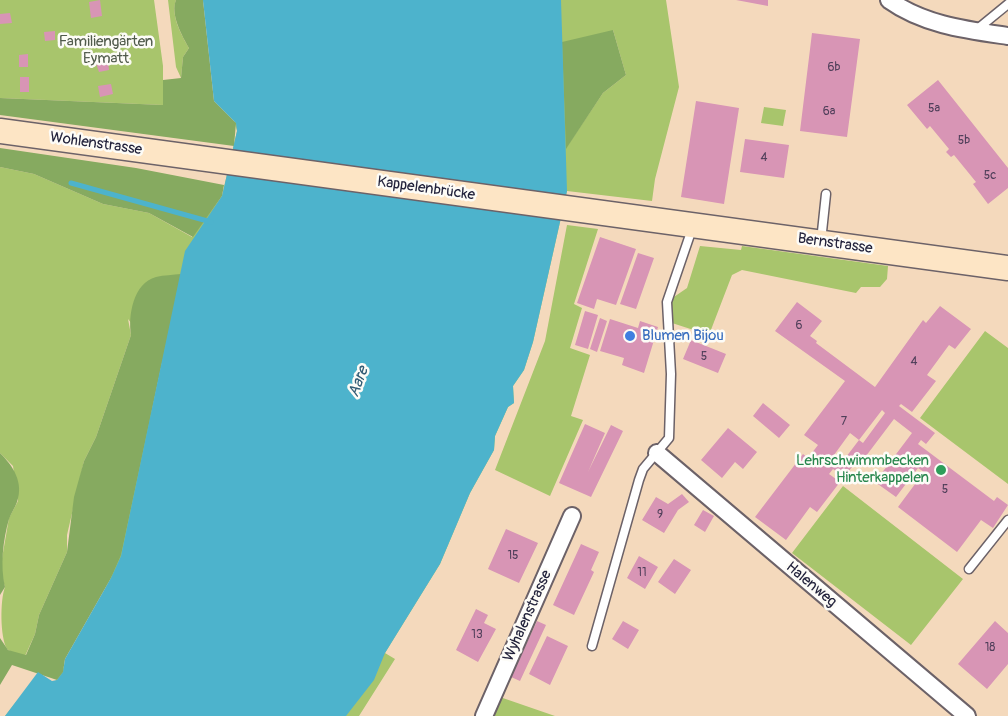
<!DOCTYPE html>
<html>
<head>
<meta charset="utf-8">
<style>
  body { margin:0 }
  canvas { display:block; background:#f4d9bc }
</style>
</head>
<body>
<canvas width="1008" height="716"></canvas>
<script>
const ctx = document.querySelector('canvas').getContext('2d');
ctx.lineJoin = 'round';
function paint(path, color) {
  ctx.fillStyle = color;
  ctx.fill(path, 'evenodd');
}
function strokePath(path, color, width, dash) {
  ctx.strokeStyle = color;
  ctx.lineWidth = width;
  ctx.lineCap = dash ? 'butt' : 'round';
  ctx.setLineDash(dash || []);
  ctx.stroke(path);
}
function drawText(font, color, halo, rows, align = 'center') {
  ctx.font = font + ' Pangolin,sans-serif';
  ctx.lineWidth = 5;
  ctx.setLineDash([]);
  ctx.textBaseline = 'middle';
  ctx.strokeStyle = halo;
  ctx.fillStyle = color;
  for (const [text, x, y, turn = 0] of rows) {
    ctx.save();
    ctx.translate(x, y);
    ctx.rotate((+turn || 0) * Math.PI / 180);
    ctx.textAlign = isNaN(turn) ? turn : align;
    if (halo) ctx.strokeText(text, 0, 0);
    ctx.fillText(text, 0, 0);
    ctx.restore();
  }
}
paint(new Path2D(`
  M0 0H154L163 66V105L0 98Z
  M168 0H176C170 15 182 36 189 48L183 57 181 78 176 67Z
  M203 0H666L679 87 655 179 652 201 567 191 533 342 524 370 513 386 514 403 508 407 495 436 494 450 470 493 440 564 385 653 395 659 359 716H5L16 702 57 680 111 578 163 363 128 319 131 335 96 437 84 461 67 535V552L39 615 35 634 25 656C20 654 11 653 7 649 0 637 0 600 5 587L0 570 9 518 18 501 13 466 0 453V167L34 174 103 204 149 213 192 237 222 196 237 131ZM613 30 626 75 603 93 566 148Z
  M764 107 786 110 783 126 761 123Z
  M567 225 598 229 574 304 582 308 570 348 590 355 571 416 583 420 550 496 495 470 545 341Z
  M700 246 741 250 742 246 888 266 887 279 880 287H861L856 293 742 270 732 275 709 335 672 323 671 299 687 288Z
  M985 331 1008 348V484L920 418Z
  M843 486 963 579 911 645 792 553Z
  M497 696 555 716H488Z`), '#a8c56c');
paint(new Path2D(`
  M176 0H203L214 101 236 123 234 146 0 115V98L163 105V80L181 78 183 57 189 48C182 36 170 14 176 0Z
  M613 30 626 75 603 93 566 149 562 42Z
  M0 148 136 168 224 185 222 196 193 237 149 213 103 204 34 174 0 167Z
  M181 274 121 555 111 578 65 659 63 672 57 680 12 665 0 685V638L8 650 26 655 35 634 39 615 67 552 74 497 84 461 96 437 131 335C128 316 133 283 156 277 164 275 173 275 181 274Z
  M0 453C13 466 24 482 17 502 15 508 11 513 9 519 3 540 0 566 5 587L0 595Z`), '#86aa60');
paint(new Path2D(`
  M203 0H561L567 191 533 342 524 370 513 386 514 403 508 407 495 436 494 450 470 493 440 564 385 653 374 680 346 716H5L38 672 52 681 57 680 63 672 65 659 111 578 121 556 185 251 222 196 237 131 236 123 214 101Z`), '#4db3cc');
strokePath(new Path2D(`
  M71 183 211 222`), '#4db3cc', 5);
paint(new Path2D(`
  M100 0 102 16 91 18 89 2Z
  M736 0H768V6Z
  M10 13 12 23 0 24V14Z
  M55 31V40L45 41 44 32Z
  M812 33 860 39 847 137 800 131Z
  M107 53 109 70 99 72 93 55Z
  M28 54V67H19V55Z
  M20 77H29V92H20Z
  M938 80 1008 168V188L988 204 973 184 976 182 954 155 951 157 946 152 949 149 930 126 927 129 907 105Z
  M111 84 113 94 100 97 98 86Z
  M696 101 739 108 724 204 681 197Z
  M745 139 789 145 784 178 740 172Z
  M600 237 636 249 616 305 597 299 594 309 577 303Z
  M638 253 654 258 636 309 620 304Z
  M797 302 822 321 810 336 817 341 816 343 875 387 923 320 926 323 940 306 971 329 955 349 949 345 927 375 936 381 912 412 901 404 899 406 935 433 926 444 921 440 918 444 994 501 997 497 1008 505 993 528 981 520 957 552 898 507 924 472 918 468 896 497 875 482 912 433 894 419 863 460 860 457 844 477 833 469 829 474 840 482 817 512 810 507 786 540 755 517 803 454 808 458 818 445 804 435 845 381 775 331ZM882 410 885 413 863 443 859 440ZM850 433 859 440 843 461 834 455Z
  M585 311 598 315 588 349 575 345Z
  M600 318 607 321 597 352 590 349Z
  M610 319 638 328 640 321 658 327 644 373 622 365 624 358 600 351Z
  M691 340 726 354 718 373 683 359Z
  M763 403 790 425 779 438 753 416Z
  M585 424 605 433 588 472 611 425 623 431 591 497 559 483Z
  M728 428 757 452 743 469 735 462 722 478 701 460Z
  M682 494 689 502 678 510 664 533 642 520 656 497 668 504Z
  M703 510 714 516 705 532 694 525Z
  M506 529 538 543 519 583 488 569Z
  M581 544 599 552 591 570 594 572 574 615 553 605Z
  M639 556 658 567 645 589 627 578Z
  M674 559 691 570 675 594 658 582Z
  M476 609 488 615 484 623 496 629 478 662 456 650Z
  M537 621 546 625 520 681 511 677Z
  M623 621 639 630 628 649 612 639Z
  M995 621 1008 633V664L987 689 958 664Z
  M547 636 568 646 550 685 529 674Z`), '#d895b5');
const service = new Path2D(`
  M975 31 1008 4
  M821 241 826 194
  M969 569 1008 520
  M592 646 639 480 643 469 669 438 671 374 667 302 693 226`);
const minor = new Path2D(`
  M889 0C924 25 967 30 1008 36
  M657 453 967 716
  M484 716 572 516`);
const secondary = new Path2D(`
  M0 131 1008 268`);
strokePath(service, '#6c6268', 11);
strokePath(minor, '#6c6268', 20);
strokePath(secondary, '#6c6268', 27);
strokePath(service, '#fff', 8);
strokePath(minor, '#fff', 16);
strokePath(secondary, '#fde5c5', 24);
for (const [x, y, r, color] of [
  [630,336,6,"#3f7fe0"],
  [941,470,6,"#2e9e5b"]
]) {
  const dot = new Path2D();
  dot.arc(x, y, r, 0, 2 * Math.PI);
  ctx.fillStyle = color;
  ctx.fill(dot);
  strokePath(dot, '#fdfcf7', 2);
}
drawText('12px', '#503f5a', null, [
  ["6b",834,68],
  ["5a",934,109],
  ["6a",829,112],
  ["5b",964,141],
  ["4",764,158],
  ["5c",990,176],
  ["6",799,326],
  ["5",704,357],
  ["4",914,362],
  ["7",844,422],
  ["5",945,490],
  ["9",660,515],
  ["15",513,556],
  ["11",642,573],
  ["13",477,635],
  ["18",990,648]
]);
drawText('15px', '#515b4c', '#fdfcf7', [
  ["Familiengärten",106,42],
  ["Eymatt",106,59]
]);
drawText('15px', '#22223b', '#fdfcf7', [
  ["Wohlenstrasse",96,144,8],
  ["Kappelenbrücke",426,189,8],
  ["Bernstrasse",835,244,8],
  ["Halenweg",811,585,40],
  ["Wyhalenstrasse",528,616,-66]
]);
drawText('15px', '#366cbe', '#fdfcf7', [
  ["Blumen Bijou",642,336]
], 'left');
drawText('15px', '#27864d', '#fdfcf7', [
  ["Lehrschwimmbecken",929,461],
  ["Hinterkappelen",929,478]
], 'right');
drawText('italic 16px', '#335c75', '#fdfcf7', [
  ["Aare",359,382,-70]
]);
</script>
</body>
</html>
